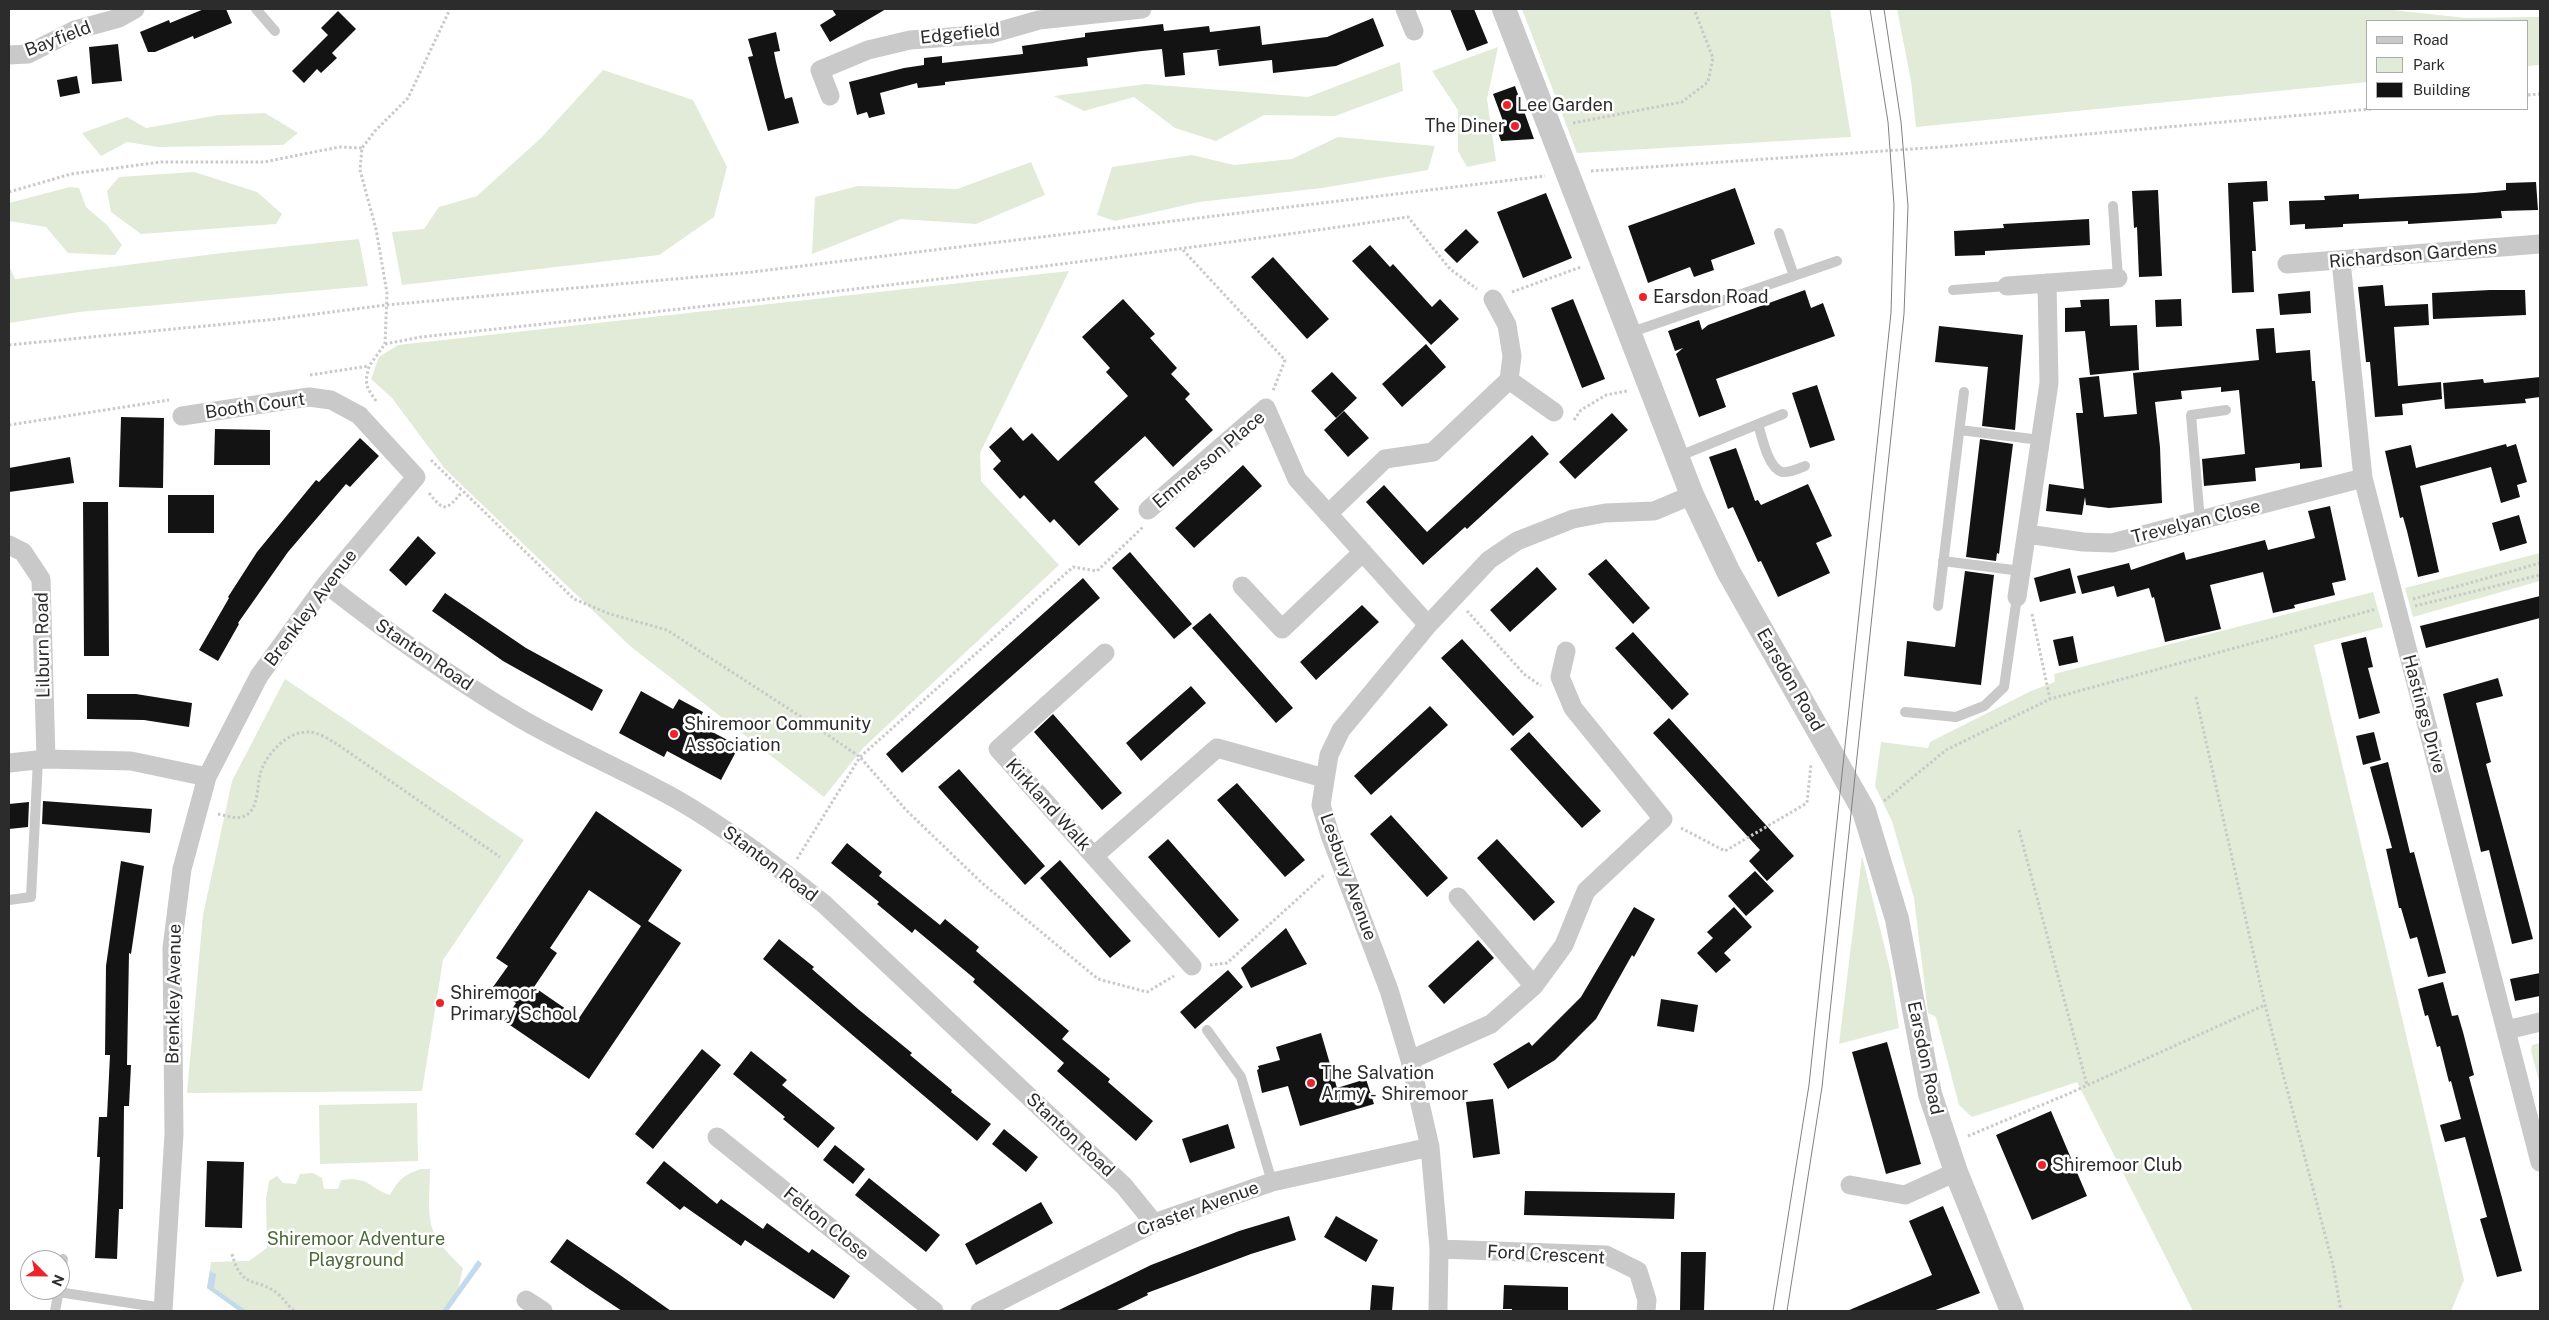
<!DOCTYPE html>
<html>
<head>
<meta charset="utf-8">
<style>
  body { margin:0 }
  #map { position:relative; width:2549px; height:1320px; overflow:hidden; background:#fff; font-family:"Public Sans",sans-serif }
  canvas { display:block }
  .frame { position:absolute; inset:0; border:10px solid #2c2c2c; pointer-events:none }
  .legend { position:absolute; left:2366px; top:20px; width:162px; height:90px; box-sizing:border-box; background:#fff; border:1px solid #ababab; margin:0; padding:6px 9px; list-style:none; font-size:15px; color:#2c2c2c }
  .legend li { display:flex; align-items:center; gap:10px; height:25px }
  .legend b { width:25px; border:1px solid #ababab }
  .north { position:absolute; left:20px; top:1250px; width:50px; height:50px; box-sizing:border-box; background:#fff; border:1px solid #ababab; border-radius:50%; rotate:113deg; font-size:14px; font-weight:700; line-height:20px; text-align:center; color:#2c2c2c }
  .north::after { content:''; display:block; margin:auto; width:18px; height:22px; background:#ee222a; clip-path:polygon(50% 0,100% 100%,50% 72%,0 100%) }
</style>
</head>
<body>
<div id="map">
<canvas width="2549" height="1320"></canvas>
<div class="frame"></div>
<ul class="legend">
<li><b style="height:6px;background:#c9c9c9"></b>Road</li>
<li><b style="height:14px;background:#e1ebd8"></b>Park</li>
<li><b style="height:14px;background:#131313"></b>Building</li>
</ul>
<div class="north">N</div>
</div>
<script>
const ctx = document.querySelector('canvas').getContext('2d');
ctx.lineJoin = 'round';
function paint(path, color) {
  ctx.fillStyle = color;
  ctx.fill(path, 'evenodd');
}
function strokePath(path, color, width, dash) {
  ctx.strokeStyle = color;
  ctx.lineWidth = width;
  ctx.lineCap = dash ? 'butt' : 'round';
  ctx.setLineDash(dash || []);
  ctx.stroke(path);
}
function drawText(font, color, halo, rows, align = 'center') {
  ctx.font = font + ' "Public Sans",sans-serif';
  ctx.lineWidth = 5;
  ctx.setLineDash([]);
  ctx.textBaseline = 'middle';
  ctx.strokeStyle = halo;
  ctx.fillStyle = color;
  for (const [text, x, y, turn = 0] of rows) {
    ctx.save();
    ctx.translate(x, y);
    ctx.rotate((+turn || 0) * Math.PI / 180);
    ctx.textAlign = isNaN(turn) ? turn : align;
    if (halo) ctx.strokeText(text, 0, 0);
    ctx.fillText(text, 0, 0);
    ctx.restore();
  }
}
paint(new Path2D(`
  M1522 9H1830L1851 137 1577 153Z
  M1897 9H2383L2466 18 2540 17V65L2528 66V21H2368V82L1916 127 1911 81Z
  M1498 47 1487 99 1496 161 1467 167 1458 151V110L1432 71Z
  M1400 62 1403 91 1335 116 1264 115 1216 141 1175 128 1134 97 1084 111 1054 96 1146 84 1308 97Z
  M603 70 693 100 727 167 714 217 659 255 402 285 392 232 424 229 439 207 477 196 541 138Z
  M265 113 298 133 283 145 158 147 127 142 101 156 82 133 127 117 146 128 219 115Z
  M1338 137 1435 146 1428 170 1322 188 1199 202 1115 221 1097 215 1112 167 1192 155 1234 165 1292 159Z
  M1031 162 1045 195 976 224 901 219 812 254 815 197 858 186 957 189Z
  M194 172 257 192 282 214 276 224 141 234 111 212 107 191 119 177Z
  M70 187 79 188 86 207 107 225 122 245 115 255 68 253 46 227 9 221V203Z
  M359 239 368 286 79 312 9 323V266L15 279 222 253Z
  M1069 271 980 453 981 481 1059 565 863 748 824 797 630 646 445 469 392 398 371 379 379 357 398 345Z
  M2540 553V581L2413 617 2405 588Z
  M2373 592 2383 627 2314 645 2464 1280 2451 1311H2193L2077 1082 1972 1117 1959 1105 1936 1017 1928 1013 1914 898 1892 821 1875 786 1881 742 1928 748 1930 742 2031 691 2055 682 2054 674Z
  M285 679 524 840 443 960 422 1091 187 1093 203 915 232 781Z
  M1862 856 1890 969 1899 1028 1839 1044Z
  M2540 1043V1085L2531 1051 2532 1045Z
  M417 1103 418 1161 320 1164 319 1105Z
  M421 1169H430C429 1222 423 1230 463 1268L458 1290 442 1311H239L207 1288 211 1262 249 1261 267 1248 266 1199 269 1181 277 1176 283 1183 296 1184 300 1174 313 1173 322 1178 324 1189H338L341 1180C370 1176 367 1187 390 1195 398 1180 405 1174 421 1169Z`), '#e1ebd8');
paint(new Path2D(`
  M478 1260 482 1264 448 1311H442Z
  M210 1271 216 1274 214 1288 247 1311H239L207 1288Z`), '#c2daec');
paint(new Path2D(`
  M204 9H226L232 23 194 39 193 36 155 52H148L140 32 169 20 170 23Z
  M832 9H886L830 42 820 25 836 15Z
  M1450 9H1474L1488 43 1467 51Z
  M338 11 356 29 332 53 337 58 321 73 317 69 304 83 292 71 328 35 321 28Z
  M1373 18 1384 46 1336 66 1273 73 1272 60 1219 66 1217 50 1221 49 1183 53 1185 75 1165 77 1162 49 1142 51 1087 58 1088 66 945 82V85L918 88 917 83 880 93 885 114 869 118 867 112 857 115 849 82 904 68 924 65V58L942 56V63L1023 54 1022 46 1085 37V33L1163 24 1164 31 1209 26 1210 32 1260 26 1262 45 1327 37Z
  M776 32 780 51 774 52 776 62 785 99 792 97 799 123 768 131 748 57 753 56 748 39Z
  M118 44 122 81 92 84 89 47Z
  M77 76 80 93 60 97 57 80Z
  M1515 86 1534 139 1501 141 1495 124 1503 121 1493 94Z
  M2267 181 2268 201 2253 202 2256 251H2252L2254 292 2232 293 2228 183Z
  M2536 182 2538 210 2501 211 2502 218 2408 224V221L2343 224V227L2305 229V224L2290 225 2289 201 2325 200 2324 196 2359 194V199L2474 193 2506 190V183Z
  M1735 188 1755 244 1711 260 1714 270 1694 277 1690 267 1648 283 1628 226Z
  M2158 190 2162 276 2139 277 2137 227 2134 228 2132 191Z
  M1546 193 1572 258 1523 278 1497 212Z
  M2089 219 2090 245 1985 251V255L1955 256 1954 231 2004 228 2003 224Z
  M1466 229 1479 242 1457 263 1444 250Z
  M1370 245 1390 267 1393 264 1432 307 1440 299 1459 319 1431 345 1352 261Z
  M1273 257 1329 319 1307 339 1251 277Z
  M2383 285 2385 306 2428 304 2429 325 2394 327 2398 386 2441 382 2442 399 2402 404 2403 415 2375 417 2370 362H2366L2358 287Z
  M1805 290 1811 308 1823 303 1835 336 1716 379 1726 407 1699 417 1676 354 1683 348 1675 351 1668 331 1699 320 1702 330 1708 325Z
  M2490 290H2525L2526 315 2433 319 2432 293Z
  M2310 291 2311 313 2280 315 2278 294Z
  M1123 299 1155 334 1150 338 1177 368 1171 374 1190 394 1185 399 1213 430 1173 467 1145 436 1094 482 1119 509 1079 546 1054 519 1050 523 1024 495 1020 499 993 469 1001 461 989 447 1011 427 1023 441 1032 433 1058 461 1128 396 1106 372 1110 368 1082 337Z
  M1573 299 1605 379 1582 388 1551 308Z
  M2109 299 2110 326 2137 325 2139 370 2090 375 2085 331 2065 332V308L2081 307 2080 300Z
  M2181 299 2182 326 2156 327 2155 300Z
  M1939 326 2023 335 2015 430 1982 426 1988 367 1935 362Z
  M2274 328 2276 353 2310 350 2312 381H2315L2322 467 2300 469V463L2255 468 2256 481 2204 486 2202 459 2245 454 2239 390 2221 392V387L2181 391 2182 399 2155 402 2160 447 2162 503 2109 508 2086 505 2085 497 2082 515 2046 511 2049 484 2084 489 2076 413H2083L2079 378 2099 376 2104 417 2137 414 2133 373 2259 360 2256 329Z
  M1426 344 1446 367 1402 407 1382 384Z
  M1332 372 1357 398 1336 418 1311 391Z
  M2540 377V397L2525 399 2526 403 2445 409 2443 383 2483 379 2484 383Z
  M1817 385 1835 440 1810 448 1792 393Z
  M1344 411 1369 438 1348 457 1324 430Z
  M1612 413 1628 430 1575 479 1559 462Z
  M121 417 164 418 163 488 119 487Z
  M215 429 270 430V465H214Z
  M1532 435 1549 454 1467 529 1465 527 1423 565 1366 502 1384 485 1427 532Z
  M360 438 379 456 350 487 346 484 288 552 238 623 239 624 218 661 199 650 229 598 228 597 257 552 316 480 319 482Z
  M1980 439 2013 444 1999 554 1997 553 1996 561 1966 557Z
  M2506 444 2507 447 2516 444 2527 482 2517 485 2520 497 2501 503 2491 467 2420 486 2439 572 2418 577 2407 531 2403 517 2400 518 2385 451 2411 445 2416 468Z
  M1736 448 1755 501 1758 500 1761 505 1808 484 1832 536 1816 543 1830 573 1778 597 1761 561 1758 562 1733 507 1728 509 1709 457Z
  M70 457 74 483 9 492V468Z
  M1243 465 1262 486 1194 548 1175 528Z
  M168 495H214V533H168Z
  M83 502H108L109 656H84Z
  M2330 506 2346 580 2332 583 2335 595 2294 605 2295 608 2273 613 2263 572 2210 585 2221 629 2165 642 2154 597 2152 598 2149 588 2117 597 2114 586 2082 594 2077 576 2129 563 2131 570 2184 552 2186 560 2265 540 2268 550 2315 538 2308 511Z
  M2519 515 2527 543 2500 551 2492 523Z
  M418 536 436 553 406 586 389 570Z
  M1130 552 1192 624 1174 639 1112 568Z
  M1606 559 1650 608 1633 624 1588 574Z
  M1537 567 1557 589 1510 632 1490 610Z
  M2070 568 2076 593 2040 602 2034 578Z
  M1965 571 1994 575 1981 685 1904 676 1907 641 1955 647Z
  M1083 578 1100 598 902 773 886 754Z
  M445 593 526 648 603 690 592 711 503 661 432 611Z
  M2540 596V618L2426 648 2420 626Z
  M1362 605 1379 622 1316 680 1300 662Z
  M1210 613 1293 708 1276 723 1192 628Z
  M1633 632 1689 694 1672 710 1615 648Z
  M2073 636 2078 662 2059 666 2053 640Z
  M2366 637 2373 667 2368 668 2380 713 2359 719 2341 643Z
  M1462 639 1534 717 1513 736 1441 658Z
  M2498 678 2503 696 2476 703 2491 762 2486 764 2533 939 2512 944 2489 850 2481 852 2443 694Z
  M1191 686 1206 703 1141 761 1126 743Z
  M641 691 673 709 679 699 703 712 697 724 739 746 721 780 667 751 664 757 619 733Z
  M87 694H136L192 703 189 727 144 720 87 719Z
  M1430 706 1448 725 1371 795 1354 776Z
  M1053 714 1122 793 1102 810 1034 732Z
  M1669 718 1794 856 1767 881 1749 861 1760 850 1653 733Z
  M1529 732 1601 811 1582 828 1510 749Z
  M2374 732 2381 760 2363 765 2356 736Z
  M2388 762 2410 853 2414 852 2446 973 2428 977 2417 937 2410 939 2401 908H2399L2386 849 2392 848 2370 767Z
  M959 769 1045 866 1025 885 938 787Z
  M1237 783 1305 860 1285 877 1217 800Z
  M43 801 152 809 150 833 42 824Z
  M29 802 28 827 9 829V804Z
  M596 811 682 870 648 921 681 943 589 1079 504 1021 516 1003 493 987 508 966 496 958ZM589 890 641 926 579 1018 534 987 557 953 550 948Z
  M1391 815 1448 878 1427 897 1370 834Z
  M1168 839 1239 920 1219 938 1148 857Z
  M1497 839 1555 902 1534 921 1477 858Z
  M847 843 882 872 879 876 940 925 945 919 979 947 976 951 1069 1031 1062 1039 1110 1079 1108 1082 1153 1121 1136 1141 1057 1071 1064 1063 973 982 975 979 915 929 912 933 877 904 879 902 831 863Z
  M1060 860 1131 941 1110 958 1040 878Z
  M121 861 144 866 131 954 129 953 127 1065H131L129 1106H124L123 1209H119L117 1259 95 1258 100 1157H97L99 1117H107L110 1055H105L106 966Z
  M1755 871 1774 891 1746 916 1728 896Z
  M1634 907 1655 919 1634 957 1632 955 1596 1019 1555 1060 1508 1089 1493 1064 1529 1042 1532 1046 1581 997Z
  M1734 907 1752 927 1724 953 1731 960 1716 973 1697 953 1713 938 1707 932Z
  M1286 928 1307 964 1251 988 1241 968Z
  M779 939 814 967 812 969 858 1009 912 1053 910 1055 952 1090 951 1092 991 1124 977 1141 763 959Z
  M1478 940 1494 958 1444 1004 1428 986Z
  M1228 970 1243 987 1195 1029 1180 1012Z
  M2540 973V996L2515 1001 2510 979Z
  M2443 982 2452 1016 2458 1015 2463 1032 2474 1075 2469 1077 2522 1271 2497 1277 2480 1219 2487 1217 2465 1137 2445 1142 2440 1125 2461 1119 2451 1081 2449 1082 2440 1046 2437 1047 2428 1015 2425 1016 2418 989Z
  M1661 999 1698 1005 1694 1032 1657 1026Z
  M1321 1033 1337 1088 1366 1079 1374 1104 1300 1126 1288 1086 1262 1093 1257 1070 1259 1069 1258 1066 1280 1060 1276 1047Z
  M1887 1042 1921 1164 1886 1174 1852 1052Z
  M702 1049 721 1065 653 1149 635 1134Z
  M751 1051 787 1080 782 1085 835 1128 818 1148 783 1119 785 1117 733 1074Z
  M1493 1099 1500 1154 1473 1158 1466 1102Z
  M2051 1111 2087 1196 2032 1220 1996 1135Z
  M1228 1124 1235 1148 1190 1163 1182 1139Z
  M1004 1129 1038 1157 1026 1172 992 1144Z
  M835 1145 865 1169 853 1184 823 1160Z
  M207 1161 244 1162 242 1228 205 1227Z
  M664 1161 717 1204 721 1199 763 1229 767 1223 809 1253 812 1249 850 1276 834 1299 745 1240 741 1246 684 1206 680 1210 646 1183Z
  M869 1178 940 1235 926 1252 855 1195Z
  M1525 1191 1675 1193 1674 1219 1524 1215Z
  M1041 1202 1053 1223 976 1265 965 1244Z
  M1943 1206 1980 1293 1933 1311H1847L1932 1275 1909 1221Z
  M1289 1216 1296 1240 1251 1254 1147 1293 1148 1295 1115 1311H1057L1151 1265 1239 1231Z
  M1336 1216 1378 1240 1366 1262 1324 1237Z
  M567 1239 620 1275 671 1311H622L586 1287 550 1262Z
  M1681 1252H1706L1704 1311H1680Z
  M1372 1285 1394 1287 1392 1311H1370Z
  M1504 1285 1568 1287V1311H1512V1309H1503Z`), '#131313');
strokePath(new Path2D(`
  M2528 95 2540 94
  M1573 123 1682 102 1708 82 1713 58 1694 9
  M1591 171 1941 147 2371 109
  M9 192 71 174 161 162H264L339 147 362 148
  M1183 250 1285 360 1273 391
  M1512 292 1581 267
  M385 344 421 337C751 302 1080 265 1408 217L1450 269 1477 289
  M9 345 277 319 386 305 752 272 1545 176
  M310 375 369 366
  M376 401 368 389 366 380 369 366 385 344 387 293 376 229 360 170 362 148 375 131 408 98 450 9
  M1574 420 1581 410 1606 395 1627 391
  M9 425 169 400
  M431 460 574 599 610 614 667 630 806 720 860 757 906 810 982 883 1098 979 1147 992 1174 976
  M429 493C444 512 446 511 462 492
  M2413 599 2540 563
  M2415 606 2540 575
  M1467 611 1524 674 1541 686
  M2032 614 2050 699
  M2196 697 2265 1005 2333 1265 2341 1311
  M1884 801 1946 750 2050 699 2376 609
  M218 814C228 816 239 821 248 814 259 805 257 784 261 771 268 752 288 731 309 732 319 732 329 740 337 744L500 857
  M1681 828 1725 851 1807 803 1811 764
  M2019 830 2087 1085
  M797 859 860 757 1073 567 1097 571 1143 527
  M1210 965 1227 963 1325 874
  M1968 1136 2068 1094 2265 1005
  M232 1254C242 1291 256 1276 278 1294 284 1299 288 1306 294 1311`), '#c9c9c9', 3, [2.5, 2.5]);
strokePath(new Path2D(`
  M256 9 275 31
  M2113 206 2118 278
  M1779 233 1794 276
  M1953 290 2007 286
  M1629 333 1837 261
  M1758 424C1762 437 1768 468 1782 472 1790 473 1798 469 1805 466
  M1960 430 2040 440
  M1677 457 1783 414
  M2200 521 2191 415 2226 410
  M1943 561 2021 571
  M1938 606 1964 392
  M1905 712 1956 717 1984 706 2004 687 2017 597
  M9 900 31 897 38 760
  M1207 1030 1241 1077 1272 1182
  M60 1280 63 1259
  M58 1292 163 1308
  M55 1311 59 1290`), '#c9c9c9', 10);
strokePath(new Path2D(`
  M1405 9 1414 31
  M9 55 28 54 75 30 119 18 135 9
  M830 96 820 70 868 50 910 40 990 34 1039 20 1142 9
  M2341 261 2363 478 2540 1162
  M2287 264 2540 244
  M2007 286 2118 278
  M1509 380 1554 412
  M1148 510 1266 408 1297 479 1428 625
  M1328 514 1385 459 1433 452 1509 380 1512 356 1507 325 1493 299
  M2027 534 2083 542 2112 543 2363 478
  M9 545 23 552 41 579 46 759
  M326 584C387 632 451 677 518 717 569 747 624 770 676 799 728 829 777 866 824 904L1124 1186 1154 1223
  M1242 586 1282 629 1363 552
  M2017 597 2049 383 2047 283
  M1105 653 998 749 1192 966
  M9 763 46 759 131 761 207 777
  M1094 856 1217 748 1324 778
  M1458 897 1534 986
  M2507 1030 2540 1022
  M1410 1060 1491 1024 1534 986 1564 945 1586 891 1663 819 1573 708 1560 677 1566 651
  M717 1137 934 1311
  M1850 1185 1905 1195 1956 1172
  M1439 1249 1606 1255 1638 1271 1647 1300 1646 1311
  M526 1300 543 1311
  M163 1311 174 1134 172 948 182 869 207 777 259 676 326 584 416 477 359 415 331 400 309 397 182 416
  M980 1311 1154 1223 1272 1182 1430 1147
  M1438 1311 1439 1249 1430 1147 1410 1060 1389 990 1330 835 1321 805 1329 755 1341 730 1428 625 1489 560 1517 541 1573 519 1605 513 1654 511 1692 495`), '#c9c9c9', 19);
strokePath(new Path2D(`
  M1504 9 1692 495 1728 571 1864 811 1897 919 1930 1094 1956 1172 2012 1311`), '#c9c9c9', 24);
strokePath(new Path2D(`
  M1773 1311 1809 1085 1891 313 1894 205 1888 122 1870 9
  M1787 1311 1822 1087 1904 314 1908 206 1901 122 1884 9`), '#818181', 1);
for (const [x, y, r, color] of [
  [1507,105,5,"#ee222a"],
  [1515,126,5,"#ee222a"],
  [1643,297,5,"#ee222a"],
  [674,734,5,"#ee222a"],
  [440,1003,5,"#ee222a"],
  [1311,1083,5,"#ee222a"],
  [2042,1165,5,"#ee222a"]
]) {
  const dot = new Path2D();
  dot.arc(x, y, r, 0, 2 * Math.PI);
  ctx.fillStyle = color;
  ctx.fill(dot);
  strokePath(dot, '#fff', 2);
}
drawText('18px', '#2c2c2c', '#fff', [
  ["Edgefield",960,34,-6],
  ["Bayfield",58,39,-21],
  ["Richardson Gardens",2413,255,-5],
  ["Booth Court",255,406,-8],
  ["Emmerson Place",1209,460,-40],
  ["Trevelyan Close",2196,522,-14],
  ["Brenkley Avenue",311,608,-53],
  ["Lilburn Road",43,645,-91],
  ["Stanton Road",424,655,34],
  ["Earsdon Road",1790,680,60],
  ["Hastings Drive",2424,714,75],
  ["Kirkland Walk",1048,805,48],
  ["Stanton Road",770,864,37],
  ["Lesbury Avenue",1348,877,70],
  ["Brenkley Avenue",174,994,-89],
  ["Earsdon Road",1925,1058,78],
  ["Stanton Road",1070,1135,43],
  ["Craster Avenue",1198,1209,-20],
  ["Felton Close",826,1224,39],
  ["Ford Crescent",1546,1255,3]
]);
drawText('18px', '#2c2c2c', '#fff', [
  ["Lee Garden",1517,105],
  ["The Diner",1505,126,"right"],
  ["Earsdon Road",1653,297],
  ["Shiremoor Community",684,724],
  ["Association",684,745],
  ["Shiremoor",450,993],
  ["Primary School",450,1014],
  ["The Salvation",1321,1073],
  ["Army - Shiremoor",1321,1094],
  ["Shiremoor Club",2052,1165]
], 'left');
drawText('18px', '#4d6937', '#fff', [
  ["Shiremoor Adventure",356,1239],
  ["Playground",356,1260]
]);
</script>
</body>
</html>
